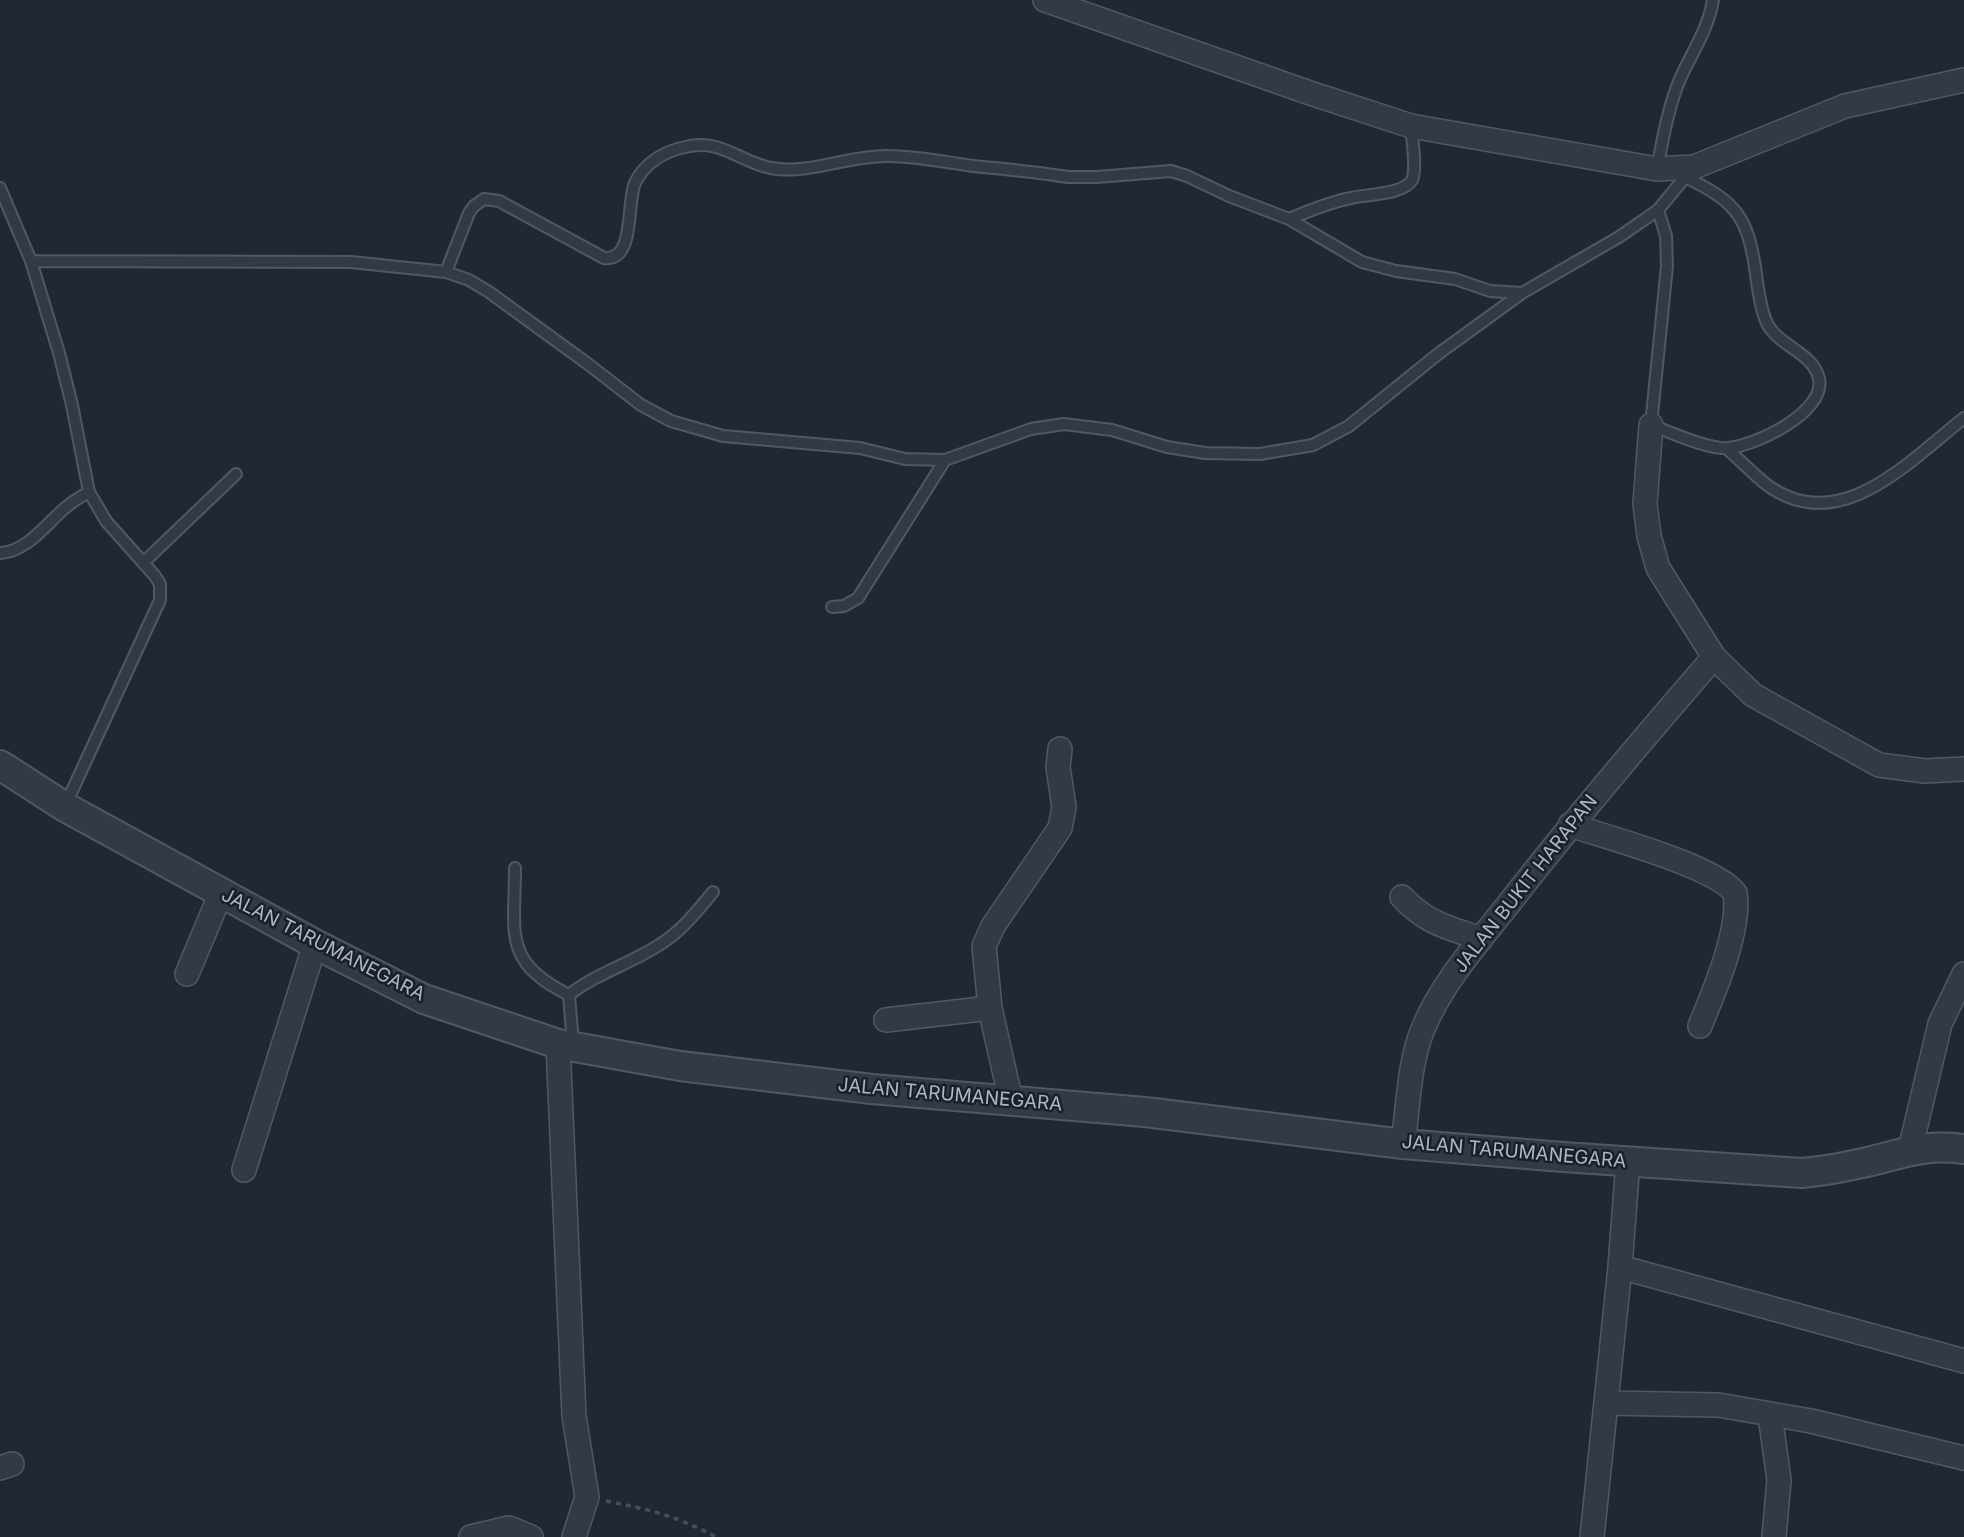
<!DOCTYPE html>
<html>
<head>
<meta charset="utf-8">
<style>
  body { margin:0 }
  canvas { display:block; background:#212834 }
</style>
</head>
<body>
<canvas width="1964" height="1537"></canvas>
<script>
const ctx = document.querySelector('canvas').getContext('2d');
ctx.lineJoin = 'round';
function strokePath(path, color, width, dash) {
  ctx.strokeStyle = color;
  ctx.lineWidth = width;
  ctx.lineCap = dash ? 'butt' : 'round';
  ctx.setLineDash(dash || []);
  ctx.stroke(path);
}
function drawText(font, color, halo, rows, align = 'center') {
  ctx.font = font + ' Inter,sans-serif';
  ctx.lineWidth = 5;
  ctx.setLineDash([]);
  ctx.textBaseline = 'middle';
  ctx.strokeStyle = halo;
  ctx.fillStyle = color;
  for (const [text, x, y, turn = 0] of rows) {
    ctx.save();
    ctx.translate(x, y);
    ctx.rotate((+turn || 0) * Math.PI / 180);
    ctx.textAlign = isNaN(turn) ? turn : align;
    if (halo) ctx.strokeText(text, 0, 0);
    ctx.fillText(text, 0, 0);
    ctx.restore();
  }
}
const service = new Path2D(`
  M1657 169C1663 138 1668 108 1680 79 1692 52 1708 30 1713 0
  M0 188 31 261 59 353 72 405 89 492 106 521 155 576 160 584V600L66 804
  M1658 210 1666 236 1667 266 1651 425C1670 432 1709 450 1728 448 1755 446 1826 412 1819 379 1813 351 1777 347 1766 321 1760 307 1758 289 1756 274 1748 217 1737 202 1685 177
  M1289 219C1309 211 1329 202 1351 198 1366 194 1403 195 1412 180 1417 170 1412 138 1411 126
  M31 261 351 262 446 272 469 280 489 292 588 364 641 405 671 421 723 436 860 448 905 459 945 460 1031 429 1064 424 1112 430 1167 447 1205 453 1260 454 1313 445 1349 426 1438 354 1522 293 1619 237 1658 210 1691 170
  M446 272 469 213 474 206 484 199 499 201 604 258C636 262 626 202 635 183 644 163 665 151 685 147 721 138 739 162 771 168 810 175 849 155 888 156 916 156 944 162 973 166 1005 169 1036 172 1068 177H1097L1171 171 1187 176 1229 196 1289 219 1362 262 1396 271 1455 279 1490 291 1522 293
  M1727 449C1740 460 1753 474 1767 485 1840 538 1909 461 1964 418
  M0 553C27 552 46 524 65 508 72 502 80 497 89 492
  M143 563 236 474
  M832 607 844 606 858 598 945 460
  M515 868C515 933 502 962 569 995L573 1044
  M569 995C597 973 630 964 659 945 681 932 697 911 713 892`);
const minor = new Path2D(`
  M1045 0 1310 93 1411 126 1657 169 1694 167 1845 106 1964 80
  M1651 425 1645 504 1649 536 1658 568 1714 657 1753 695 1879 765 1925 771 1964 769
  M1570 825C1606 837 1715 866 1735 893 1741 929 1714 992 1700 1026
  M1402 897C1427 924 1448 927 1481 939
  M187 974 221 893
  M886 1020 990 1008
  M558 1044 574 1416 587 1497 574 1537
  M1011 1101 990 1008 984 946 993 926 1060 828 1064 807 1058 767 1060 749
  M1403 1144C1408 1108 1409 1062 1423 1029 1441 984 1477 944 1507 906 1573 821 1643 739 1714 657
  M1910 1150 1940 1024 1964 974
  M244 1170 315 944
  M1620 1267 1964 1361
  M1606 1403 1718 1405 1811 1421 1964 1458
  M1770 1415 1779 1480 1774 1537
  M0 1468 12 1464
  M471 1537 509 1528 531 1537
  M1592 1537 1620 1267 1628 1161`);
const tertiary = new Path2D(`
  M0 765 65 807 315 944 424 999 558 1044 680 1066 872 1089 1145 1112 1403 1144 1563 1157 1802 1173C1824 1171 1846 1167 1867 1162 1905 1153 1924 1144 1964 1149`);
strokePath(service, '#525863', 14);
strokePath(minor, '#525863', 26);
strokePath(tertiary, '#525863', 32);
strokePath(new Path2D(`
  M606 1501C648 1509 677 1516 716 1537`), '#435155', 3.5, [5, 5]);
strokePath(service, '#343a45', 10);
strokePath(minor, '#343a45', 23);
strokePath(tertiary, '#343a45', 28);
drawText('19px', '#afb5c2', '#1a2029', [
  ["JALAN BUKIT HARAPAN",1526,884,-52],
  ["JALAN TARUMANEGARA",323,945,27],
  ["JALAN TARUMANEGARA",950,1095,5],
  ["JALAN TARUMANEGARA",1514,1152,5]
]);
</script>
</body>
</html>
